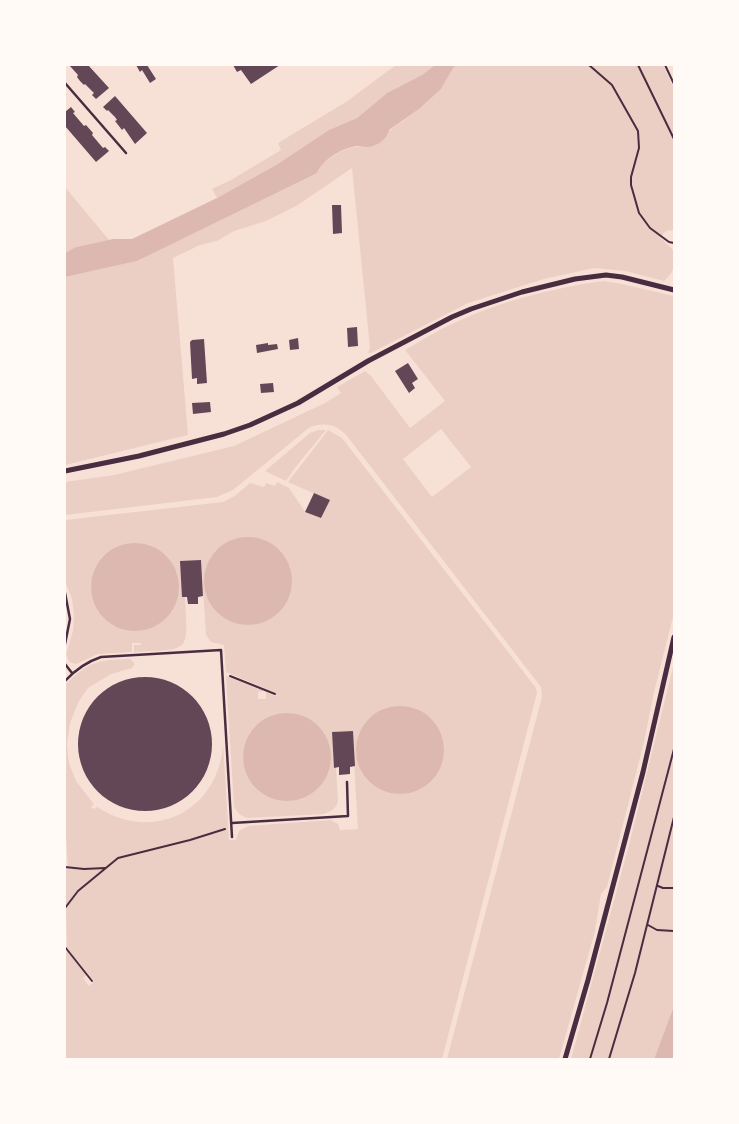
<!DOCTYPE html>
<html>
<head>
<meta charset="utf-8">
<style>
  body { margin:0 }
  #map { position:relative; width:739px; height:1124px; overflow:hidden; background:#f7e1d7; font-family:Helvetica,sans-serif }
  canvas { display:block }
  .frame { position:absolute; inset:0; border:66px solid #fffaf5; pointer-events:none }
</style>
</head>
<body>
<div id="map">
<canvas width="739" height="1124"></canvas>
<div class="frame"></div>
</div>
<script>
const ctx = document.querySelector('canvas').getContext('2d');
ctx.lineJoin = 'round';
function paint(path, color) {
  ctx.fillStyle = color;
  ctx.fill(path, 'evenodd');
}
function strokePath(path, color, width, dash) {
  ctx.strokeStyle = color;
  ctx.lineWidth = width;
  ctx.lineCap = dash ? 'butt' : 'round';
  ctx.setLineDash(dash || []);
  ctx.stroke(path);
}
paint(new Path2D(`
  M396 65H435L422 75 387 93 357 118 329 130 276 165 217 198 212 189 231 180 281 150 278 143 346 102Z
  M455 65H663L674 88V230L666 231 660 237 674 251C674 267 676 270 664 281L625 271 594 268 544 279 468 303 371 353H368L370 348 352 168 298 205 266 221 234 231 217 241 200 245 173 258 188 435 65 465V277L137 261 320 166C334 155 347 144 367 147L419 109 441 89Z
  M65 187 109 240 76 247 65 253Z
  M604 281 622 284 674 296V613L654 692 644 742 607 887 601 894 595 931 559 1059H447L542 697 541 687 347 436C337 424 324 422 310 427L233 490 217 497 65 515V482L114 475 234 446 325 403 341 393 337 387 365 371 371 376 410 428 445 401 405 350C424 339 443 327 463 319 505 300 558 287 604 281ZM441 429 471 467 432 497 403 459Z
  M318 430H326L294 469 286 481 265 471 310 433Z
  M328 430 342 438 536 688 537 693 442 1059H65V957L67 951 87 975 83 978 89 986 94 981 67 948 65 871 68 867 65 824V685C89 661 98 660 130 659L135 664 132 668 111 674 88 688 79 701 70 723 67 745 69 763 76 781 94 804 91 807 94 809 97 807C154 844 219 810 223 744L229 840H236L239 831 248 826 331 820 338 824 340 830 358 829 352 731 332 732 334 767 336 768 338 800C337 808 332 811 324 814L248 818C240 816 237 813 234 806L226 676 264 691 258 692V699H266V692L275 696 276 693 226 672 224 645 211 642 206 635 201 560 182 597H185C188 654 191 649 134 652V645H141V643H132V652L98 654 76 664 69 662 66 654 73 631 74 615 72 599 65 581V520L223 502 236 495 250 483 264 487 266 483 275 486 277 482 289 488 305 512 321 518 329 500 288 482Z
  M674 663V1006L654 1059H571L629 845Z`), '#ebcfc5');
paint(new Path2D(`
  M435 65H455L441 89 419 109 389 130C387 140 376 147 366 147 364 147 360 146 358 146 343 147 322 160 317 173L137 261 65 277V253L76 247 113 239H132L217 198 276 165 329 130 357 118 387 93 422 75Z
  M204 581a44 44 0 1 1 88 0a44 44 0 1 1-88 0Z
  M91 587a44 44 0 1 1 88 0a44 44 0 1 1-88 0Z
  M356 750a44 44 0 1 1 88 0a44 44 0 1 1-88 0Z
  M243 757a44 44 0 1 1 88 0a44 44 0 1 1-88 0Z
  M674 1006V1059H654Z`), '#dcb8b0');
paint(new Path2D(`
  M69 65H88L109 88 96 99 92 95 94 93 85 84 84 85 80 81 77 77 78 75Z
  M136 65H147L156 79 150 83 142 70 140 72Z
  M233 65H280L251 84 241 70 237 72Z
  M115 96 147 133 135 144 126 131 124 128 122 130 115 121 117 120 115 117 108 110 107 111 103 107Z
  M71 107 75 112 73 113 84 126 86 125 93 133 92 135 103 148 105 147 109 151 96 162 65 126V112Z
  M332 205H341L342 233 333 234Z
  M357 327 358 346 348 347 347 328Z
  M298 338 299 349 290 350 289 340Z
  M204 339 207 383 197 384V378L192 379 190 342 192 340Z
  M268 343V345L277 344 278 349 257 353 256 345Z
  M408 363 418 379 412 383 415 388 409 393 395 371Z
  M273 383 274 392 261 393 260 384Z
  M210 402 211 412 193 414 192 403Z
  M314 493 330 500 321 518 305 512Z
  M201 560 203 596 198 597V604H188L187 597H182L180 561Z
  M78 744a67 67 0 1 1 134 0a67 67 0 1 1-134 0Z
  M353 731 355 766 350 767V774L339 775V767L334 768 332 732Z`), '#644757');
strokePath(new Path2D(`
  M589 65 612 85 638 131 639 148 631 177V185L639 213 650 228 669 242 674 243
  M638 65 674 139
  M665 65 674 84
  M230 676 275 694
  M65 867 84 869 105 868
  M658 886 663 888H674
  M65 908 78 891 118 858 190 840 225 829
  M648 925 657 930 674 931
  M65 947 92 981
  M590 1059 607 1003 674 749
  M609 1059 635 973 674 817`), '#4a2c40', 2);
strokePath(new Path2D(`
  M65 83 126 153
  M65 593 70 619 65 644
  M65 664 72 673
  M65 681C76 669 86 662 101 657L221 650 232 837
  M232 823 348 816 347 782`), '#4a2c40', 2.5);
strokePath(new Path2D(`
  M65 471 139 456 224 434 250 425 298 403 368 361 452 317 471 309 522 292 575 279 606 275 622 277 674 290
  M565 1059 588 980 643 772 674 637`), '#4a2c40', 5);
</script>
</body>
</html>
